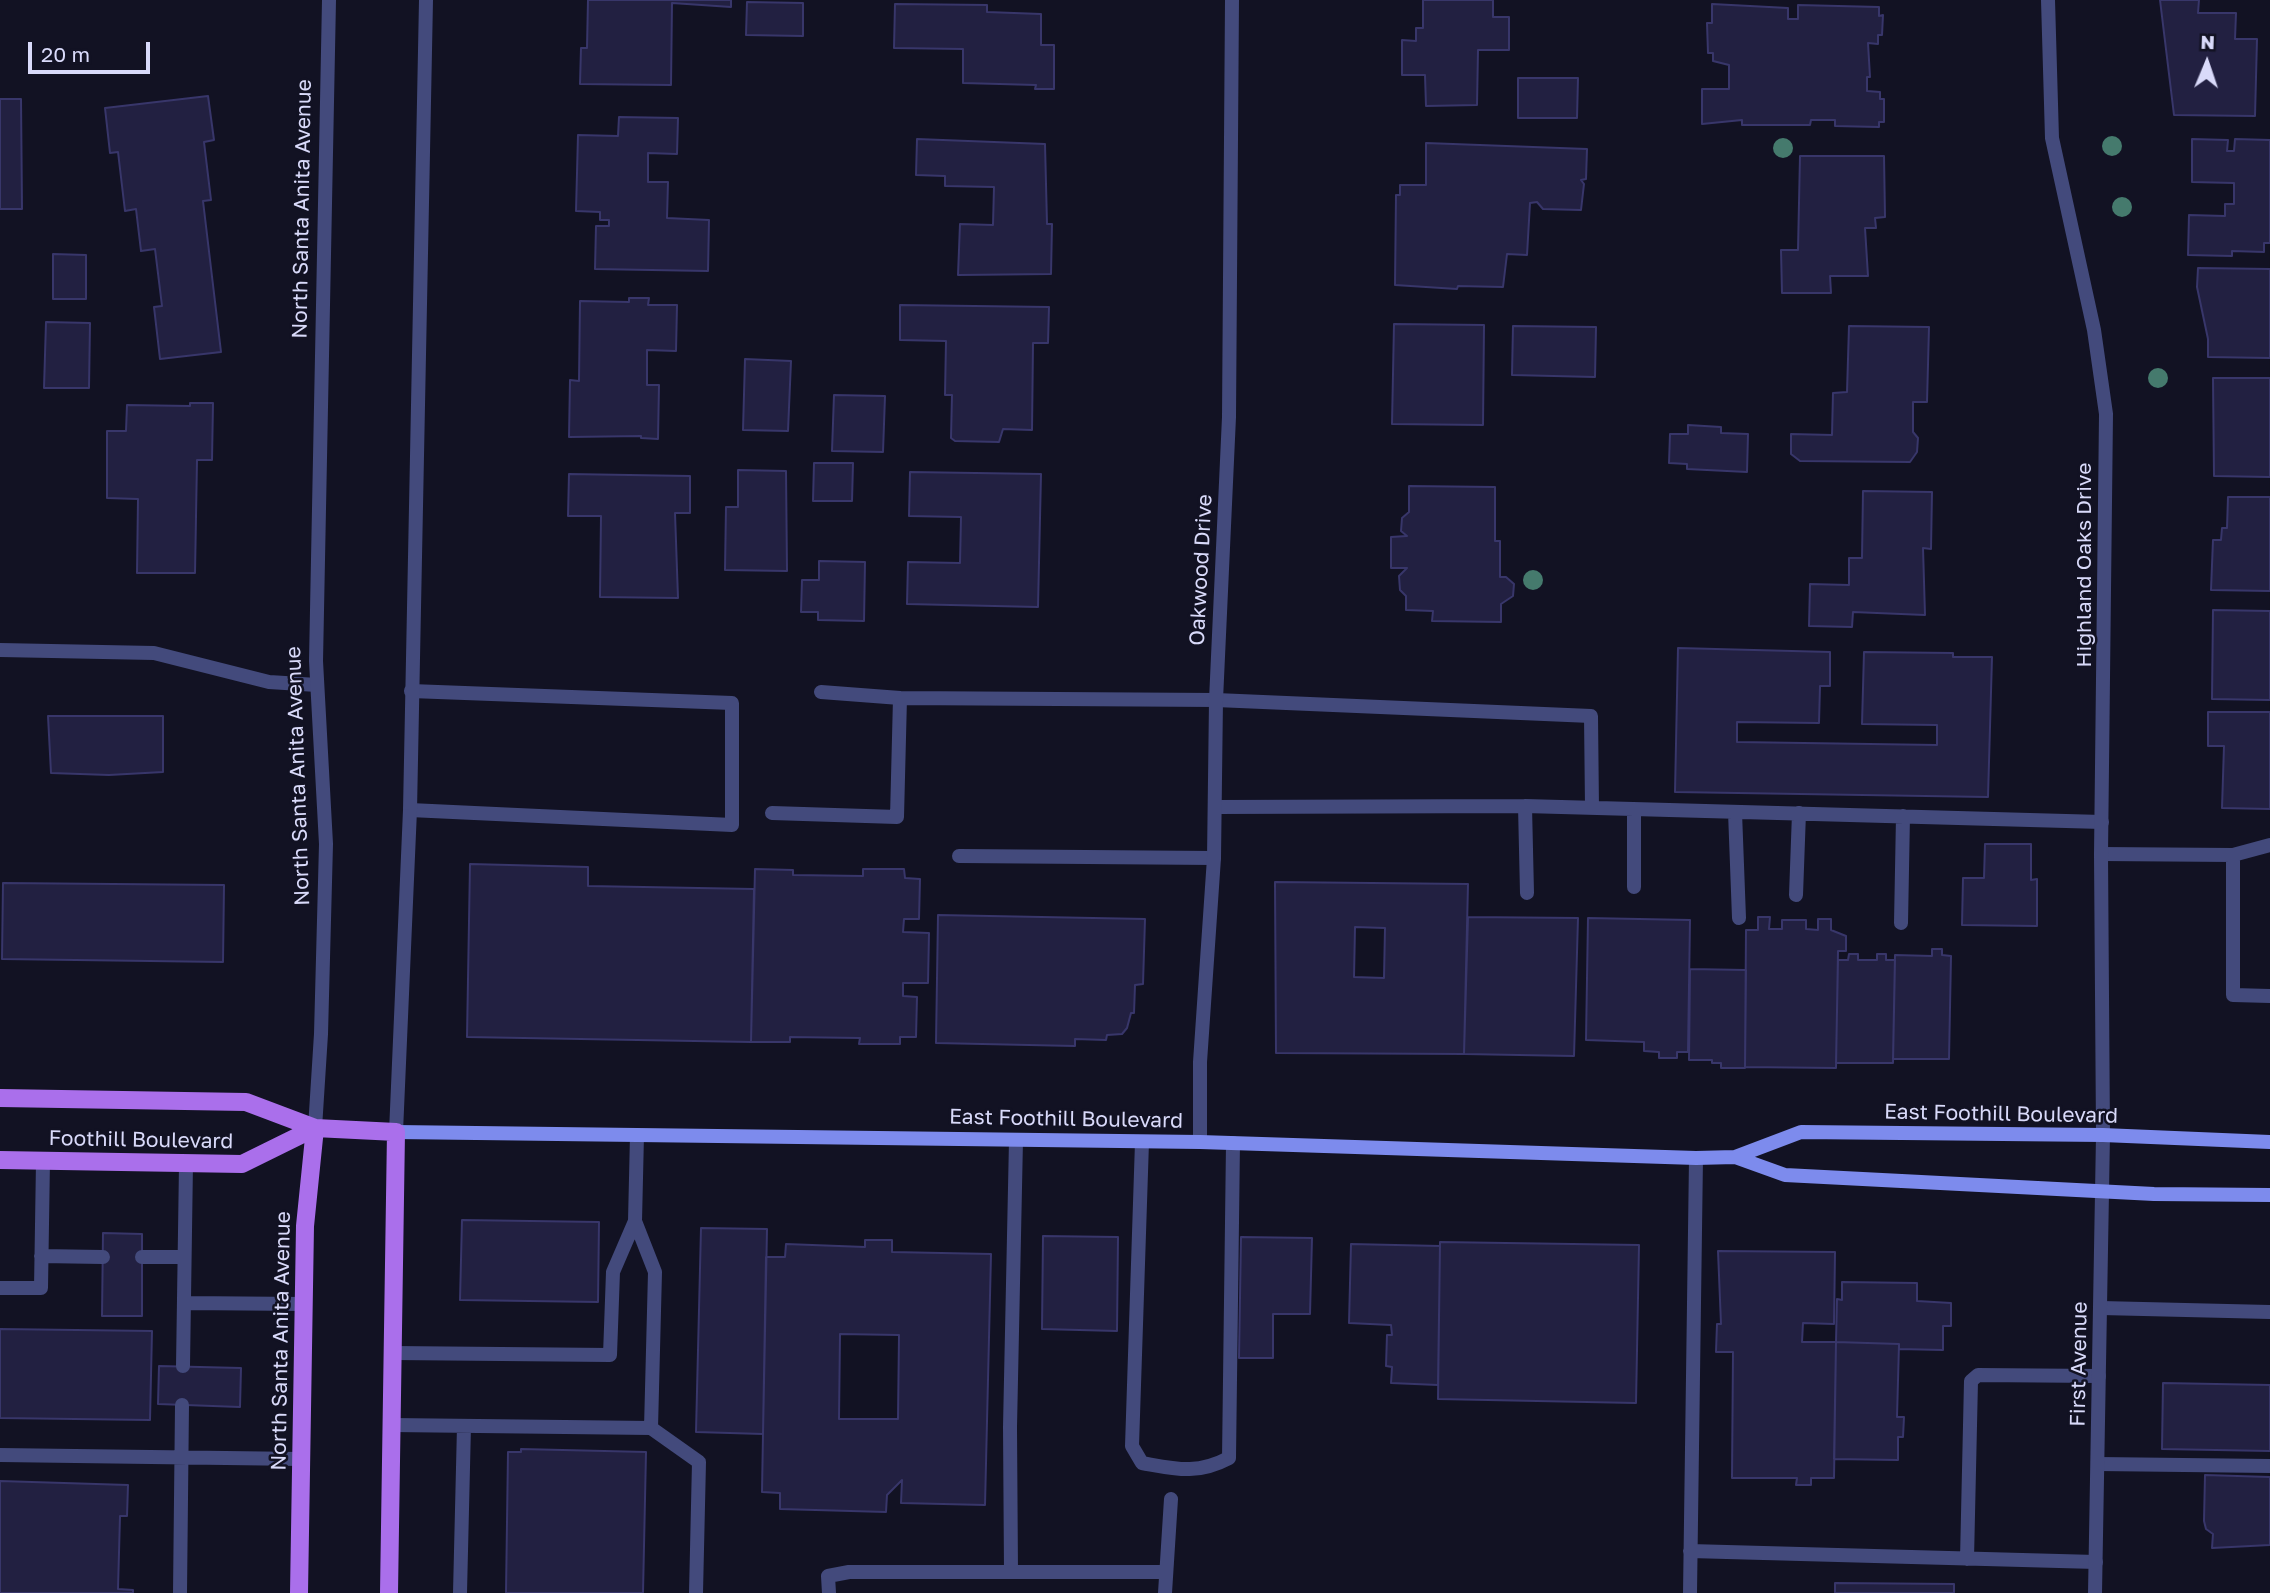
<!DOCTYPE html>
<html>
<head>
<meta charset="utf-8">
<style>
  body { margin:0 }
  #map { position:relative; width:2270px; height:1593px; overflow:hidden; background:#121223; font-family:"Golos Text",sans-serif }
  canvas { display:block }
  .north { position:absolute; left:2172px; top:28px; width:70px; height:70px; -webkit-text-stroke:5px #121223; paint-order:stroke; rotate:2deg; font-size:19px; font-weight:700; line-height:28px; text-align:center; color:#d9dafa }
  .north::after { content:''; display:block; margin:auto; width:24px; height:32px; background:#d9dafa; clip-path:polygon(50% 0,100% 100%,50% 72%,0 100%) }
  .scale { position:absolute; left:28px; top:42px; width:122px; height:32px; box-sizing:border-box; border:4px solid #d9dafa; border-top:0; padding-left:9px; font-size:21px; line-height:24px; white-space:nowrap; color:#d9dafa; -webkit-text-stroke:5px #121223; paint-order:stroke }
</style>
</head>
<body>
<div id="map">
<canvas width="2270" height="1593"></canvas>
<div class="north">N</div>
<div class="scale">20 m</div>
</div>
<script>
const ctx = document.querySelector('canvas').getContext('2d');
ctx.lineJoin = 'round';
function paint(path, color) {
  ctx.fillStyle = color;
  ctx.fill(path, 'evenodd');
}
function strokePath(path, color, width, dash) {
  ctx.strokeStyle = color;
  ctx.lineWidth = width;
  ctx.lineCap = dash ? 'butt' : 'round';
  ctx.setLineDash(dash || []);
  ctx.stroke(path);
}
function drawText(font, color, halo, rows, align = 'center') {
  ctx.font = font + ' "Golos Text",sans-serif';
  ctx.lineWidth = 5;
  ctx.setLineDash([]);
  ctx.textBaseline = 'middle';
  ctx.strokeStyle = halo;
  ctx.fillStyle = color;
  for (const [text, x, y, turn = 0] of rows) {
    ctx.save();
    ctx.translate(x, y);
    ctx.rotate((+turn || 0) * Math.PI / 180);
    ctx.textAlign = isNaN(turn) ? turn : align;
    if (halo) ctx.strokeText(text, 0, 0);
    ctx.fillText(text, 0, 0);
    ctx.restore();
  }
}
const building = new Path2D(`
  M588 0H731V7L672 3 671 85 580 84 581 48H587Z
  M1423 0H1493V17H1509V50H1478L1477 105 1426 106 1425 75H1402V40L1416 41V28H1423Z
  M2160 0H2199L2198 13H2236L2235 39H2257L2255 116 2174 115Z
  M747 2 803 3V36L746 35Z
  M895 4 987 5V12L1041 14V45H1054V89H1035L1036 85 963 83V49L894 48Z
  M1712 4 1788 8V19H1798V5L1879 7V16L1883 15 1882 35H1878V44L1868 43 1870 77H1867V91L1880 92V99H1884V122H1879V127L1835 126V120H1811L1810 125H1742V120L1702 124V89H1729V65L1713 61V53H1708L1707 23H1712Z
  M1518 78H1578L1577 118H1518Z
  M208 96 214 140 204 142 211 200 203 201 221 352 160 359 154 307 162 306 155 249 141 251 136 209 125 211 118 152 110 153 105 108Z
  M0 99H21L22 209H0Z
  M619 117 678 118 677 154 648 153V182H668L667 218 709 220 708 271 595 269 596 226H609V220H600V212L576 211 578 135 618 136Z
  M917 139 1045 144 1047 224H1052L1051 274 958 275 960 224 993 225 994 187 945 186V176L916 175Z
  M2192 139 2228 140 2227 151H2234L2235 139 2270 140V243H2264V252L2232 251V256L2188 255 2189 215 2225 216V204H2234V183L2192 182Z
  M1426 143 1587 149 1586 179 1581 180 1584 184 1581 210 1543 209 1537 202 1530 203 1527 255 1507 254 1503 287 1458 286 1457 289 1395 285 1396 195H1400V185H1426Z
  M1800 156H1884L1885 217 1875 218 1876 228H1865L1868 276H1830L1831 293H1782L1781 250H1798Z
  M53 254 86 255V299H53Z
  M2198 268 2270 269V358L2208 357V339L2197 287Z
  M629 298H649L648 305H677L676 351 647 350V385H659L658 439 641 438V436L569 437 570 380 579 381 580 301 629 302Z
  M900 305 1049 307 1048 343H1033L1032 430 1003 429 999 442 955 441 951 438 952 395H945L946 341 900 340Z
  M46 322 90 323 89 388H44Z
  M1394 324 1484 325 1483 425 1392 424Z
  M1513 326 1596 327 1595 377 1512 375Z
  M1849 326 1929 327 1927 402H1913V432L1918 438 1917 452 1910 462 1800 461 1791 454V434L1832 435 1833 393 1847 392Z
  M745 359 791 361 788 431 743 430Z
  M2213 378H2270V477L2214 476Z
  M834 395 885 396 883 452 832 451Z
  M190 403H213L212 460H197L195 573H137L138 499 107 498V431H126L127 405 190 406Z
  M1688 425 1721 427V433L1748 434 1747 472 1687 469V464L1669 463 1670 434H1688Z
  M814 463H853L852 501H813Z
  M738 470 786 471 787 571 725 570 726 507H738Z
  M910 472 1041 474 1038 607 907 604 908 562 960 563 961 517 909 516Z
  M569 474 690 476V513H675L678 598 600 597 601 516H568Z
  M1409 486 1495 487V541H1500V577H1506L1514 584 1513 596 1501 604V622L1432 621 1433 611 1406 610V596L1400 590 1399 576 1407 568H1391V537L1407 536 1401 531 1402 518 1409 512Z
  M1863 491 1932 492 1931 549 1923 548 1925 615 1853 612 1852 627 1809 626 1810 584 1849 585V558H1862Z
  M2228 497H2270V591L2211 590 2213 540H2221L2222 528H2227Z
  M819 561 865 562 864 621 818 620V612H801L802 580H819Z
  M2213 610 2270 611V700L2212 699Z
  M1678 648 1830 652V686H1820L1819 723 1737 722V742L1937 745V725L1862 724 1864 652 1953 653V657H1992L1988 797 1675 792Z
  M2208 712H2270V809L2222 808 2224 746H2208Z
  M48 716H163V772L109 775 51 773Z
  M1985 844H2031V880L2037 879V926L1962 925 1963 878H1984Z
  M470 864 588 867V886L754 889 751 1042 467 1037Z
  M755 869 793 870V875L863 876V869H904L905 878 920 879 919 919H904L903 932 929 933 928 983H903V996L917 997 916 1037H900V1044H859L860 1038 790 1037V1042H751Z
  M1275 882 1468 884 1464 1054 1276 1053ZM1355 927 1385 928 1384 978 1354 977Z
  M3 883 224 885 223 962 2 959Z
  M938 915 1145 919 1143 984 1135 985 1134 1013H1131L1127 1028 1122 1034 1107 1035 1106 1040 1075 1039V1046L936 1043Z
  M1468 917 1578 918 1574 1056 1464 1054Z
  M1758 917H1770L1769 929H1782V920H1806V929L1818 930V919H1831V930L1846 936V951H1838L1836 1068 1745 1067 1746 930H1758Z
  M1588 918 1690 920 1688 1052H1677V1058H1659V1052L1644 1051V1042L1586 1040Z
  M1932 949H1942V955L1951 956 1949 1059H1893L1895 955 1932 956Z
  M1849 954H1858V960H1877V954H1886V960H1895L1893 1063H1836L1838 960H1848Z
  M1690 969 1746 970 1745 1068H1721V1063H1712V1060H1689Z
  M462 1220 599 1222 598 1302 460 1300Z
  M701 1228 767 1229 763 1434 696 1432Z
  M103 1233 142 1234V1316H102Z
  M1043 1236 1118 1237 1117 1331 1042 1329Z
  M1241 1237 1312 1238 1310 1314H1273V1358H1239Z
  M865 1240H892V1252L991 1254 985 1505 901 1503 902 1480 887 1495 886 1512 780 1509V1493L762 1492 766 1257H785L786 1244 865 1247ZM840 1334 899 1335 898 1419H839Z
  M1440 1242 1639 1245 1636 1403 1438 1399Z
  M1351 1244 1440 1246 1438 1385 1391 1383 1392 1367 1386 1366 1387 1335H1392L1391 1325 1349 1323Z
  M1718 1251 1835 1252 1834 1324 1803 1323 1802 1342H1836L1834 1478H1811V1485H1796L1797 1478H1732L1733 1352H1716L1717 1324H1721Z
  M1842 1282 1917 1283V1301L1951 1303V1326H1943V1350L1899 1349V1344L1836 1342 1837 1299 1842 1300Z
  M0 1329 152 1331 150 1420 0 1418Z
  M1836 1342 1899 1344 1897 1417H1904L1903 1437H1898V1460L1834 1459Z
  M159 1366 241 1368 240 1407 158 1404Z
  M2163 1383 2270 1385V1451L2162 1449Z
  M521 1449 646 1452 643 1593H506L508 1452H521Z
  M2205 1475 2270 1477V1545L2212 1548 2213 1534 2206 1529 2204 1521Z
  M0 1481 128 1485 127 1516H120L118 1589 133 1590V1593H0Z
  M1835 1583 1954 1584V1593H1835Z`);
paint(building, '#222041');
strokePath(building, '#38366a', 2);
strokePath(new Path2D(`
  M0 650 154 653 269 682 317 685
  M821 692 900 698
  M1525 806 1527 893
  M1216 807 1525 806 2102 822
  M410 810 732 825V703L411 691
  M1735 812 1739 918
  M772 813 897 817 900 698 1216 700 1591 716 1592 808
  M2101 854 2233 855V995L2270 996
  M2233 855 2270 845
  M959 856 1214 858
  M1634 887V809
  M1796 895 1799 813
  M1901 923 1903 816
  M1142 1142 1132 1446 1142 1463C1176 1469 1197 1475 1229 1458L1233 1143
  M635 1221 655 1272 651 1428
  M41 1256 103 1257
  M142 1257H184
  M0 1288H41L43 1161
  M184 1303 304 1304
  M2101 1308 2270 1312
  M393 1353 610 1355 613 1272 635 1221 637 1135
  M183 1366 186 1164
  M392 1425 651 1428 699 1462 696 1593
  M0 1455 301 1459
  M2098 1464 2270 1466
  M1690 1551 2096 1562
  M1967 1559 1971 1381 1978 1375 2099 1376
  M1011 1572H1166
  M180 1593 182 1405
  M460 1593 464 1426
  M829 1593 828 1576 849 1572H1011L1010 1427 1016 1140
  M1165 1593 1171 1499
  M1690 1593 1696 1158`), '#434a7c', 14);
strokePath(new Path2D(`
  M2048 0 2052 138 2094 330 2106 414 2101 854 2103 1135
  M1200 1142V1062L1214 858 1216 700 1229 417 1232 0`), '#434a7c', 14);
strokePath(new Path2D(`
  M315 1128 321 1034 326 844 316 661 329 0
  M396 1132 410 810 426 0
  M2095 1593 2103 1135`), '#434a7c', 14);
strokePath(new Path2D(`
  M396 1132 1200 1142 1696 1158 1735 1157 1801 1132 2103 1135 2270 1142
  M1735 1157 1785 1175 2154 1194 2270 1195`), '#7d8bed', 14);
strokePath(new Path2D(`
  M0 1098 246 1102 315 1128 396 1132 389 1593
  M0 1160 242 1164 315 1128
  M299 1593 305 1226 315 1128`), '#aa6feb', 18);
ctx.fillStyle = '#457a6d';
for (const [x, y] of [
  [2112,146],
  [1783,148],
  [2122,207],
  [2158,378],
  [1533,580]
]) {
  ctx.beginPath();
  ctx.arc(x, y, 10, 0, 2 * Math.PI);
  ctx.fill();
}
drawText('21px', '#d9dafa', '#121223', [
  ["North Santa Anita Avenue",302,209,-89],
  ["Highland Oaks Drive",2084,565,-90],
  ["Oakwood Drive",1201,570,-87],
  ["North Santa Anita Avenue",298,776,-92],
  ["East Foothill Boulevard",2001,1114,1],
  ["East Foothill Boulevard",1066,1119,1],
  ["Foothill Boulevard",141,1140,1],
  ["North Santa Anita Avenue",281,1341,-89],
  ["First Avenue",2079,1364,-89]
]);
</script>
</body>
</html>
